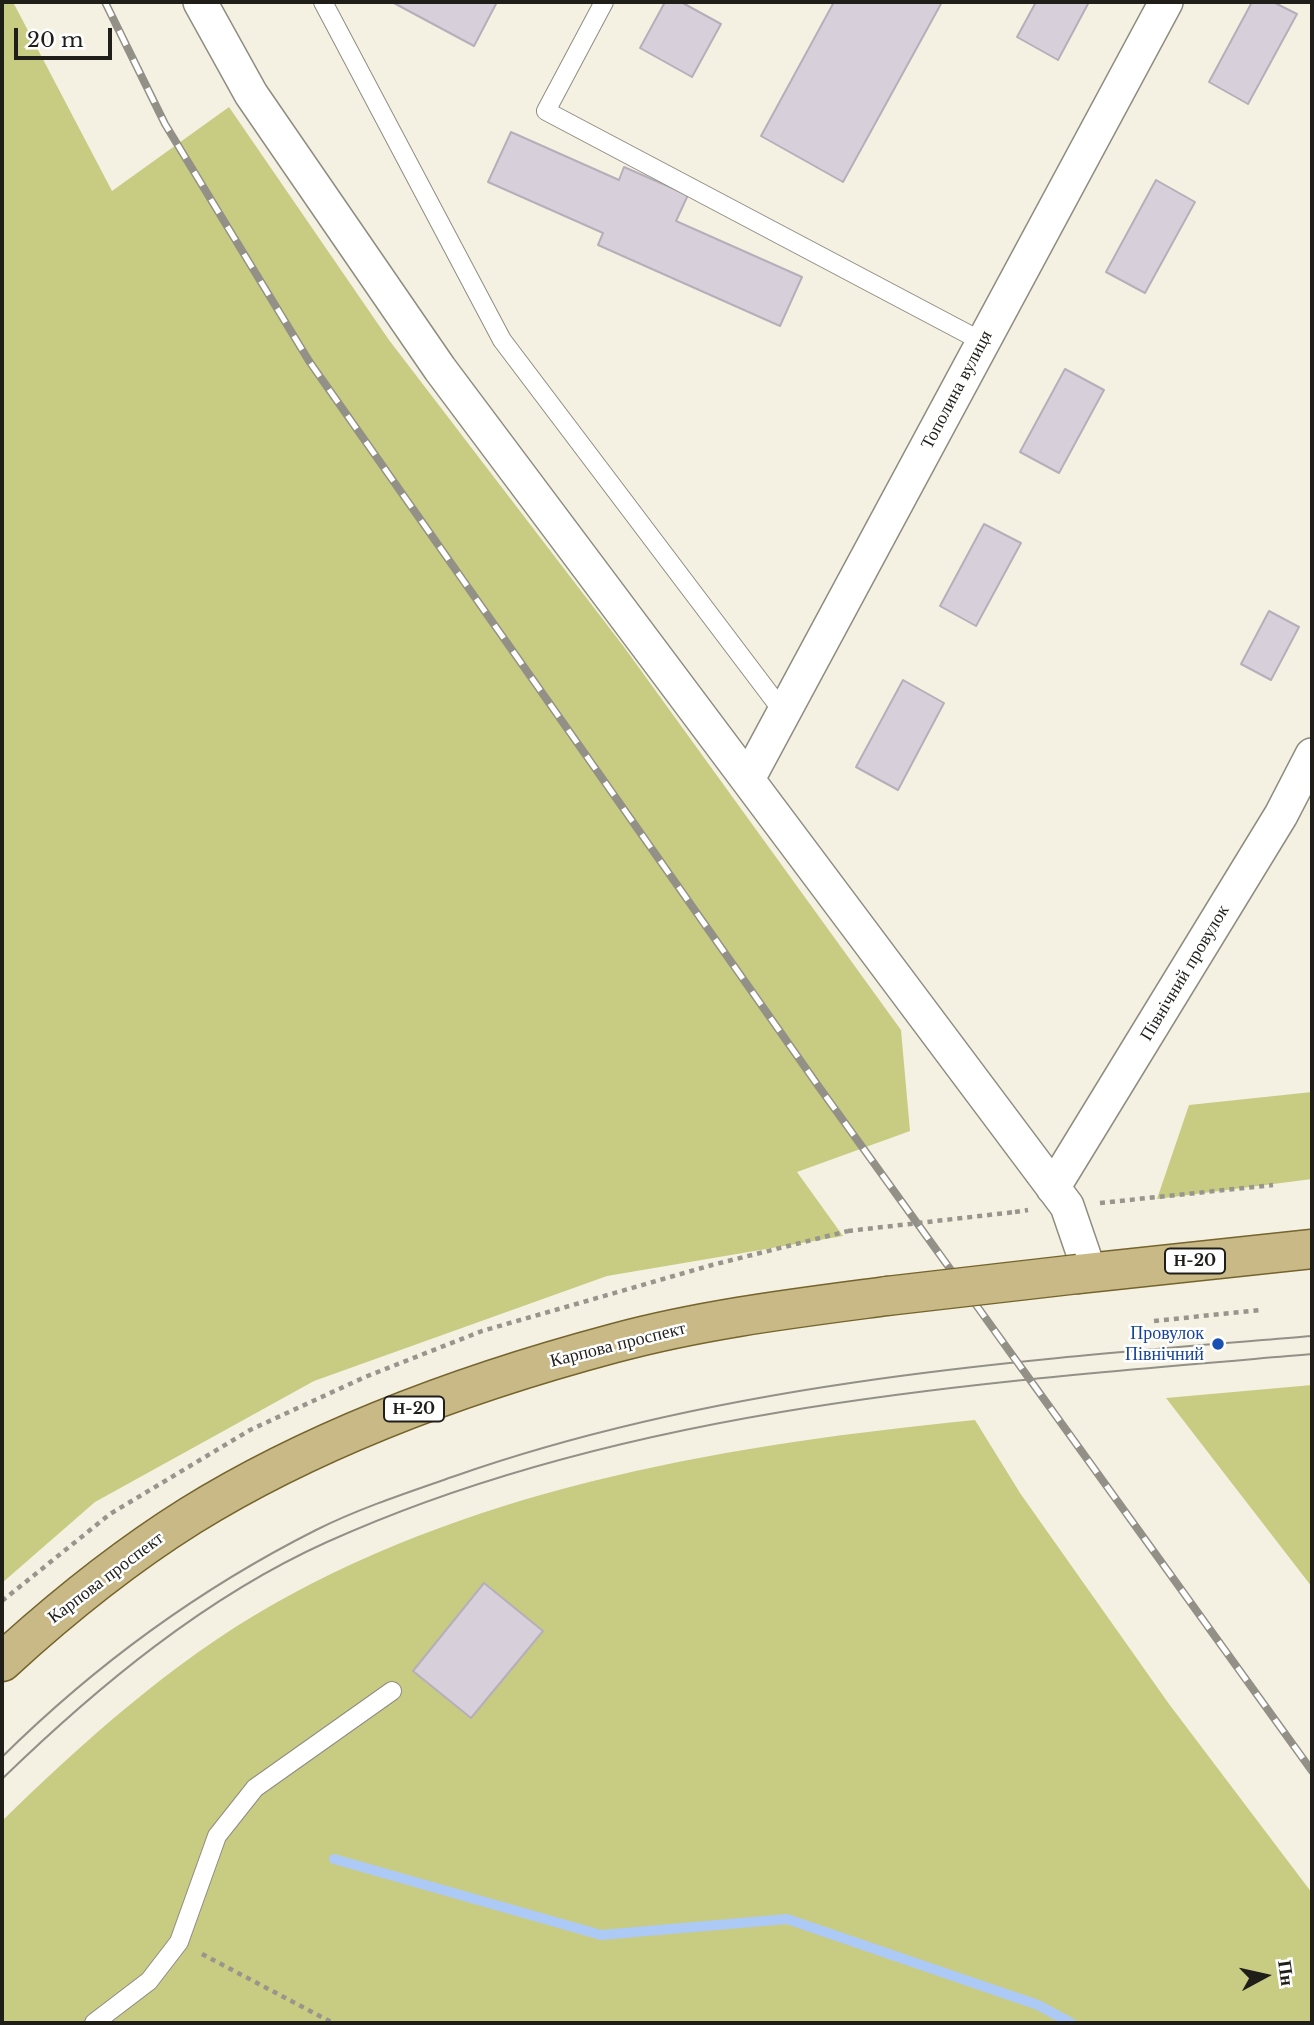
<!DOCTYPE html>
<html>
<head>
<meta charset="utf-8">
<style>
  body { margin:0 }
  #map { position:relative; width:1314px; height:2025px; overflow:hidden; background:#f4f1e3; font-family:"Libre Baskerville",serif }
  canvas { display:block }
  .frame { position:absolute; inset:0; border:4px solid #1f1e19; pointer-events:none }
  .north { position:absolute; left:1230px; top:1941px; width:70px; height:70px; -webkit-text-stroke:5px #fff; paint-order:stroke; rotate:82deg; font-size:19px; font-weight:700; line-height:28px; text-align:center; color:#1f1e19 }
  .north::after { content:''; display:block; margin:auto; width:24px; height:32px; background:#1f1e19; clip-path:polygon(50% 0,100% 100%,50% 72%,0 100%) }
  .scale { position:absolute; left:14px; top:28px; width:98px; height:32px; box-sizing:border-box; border:4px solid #1f1e19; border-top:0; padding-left:9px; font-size:21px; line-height:24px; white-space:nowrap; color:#1f1e19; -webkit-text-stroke:5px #fff; paint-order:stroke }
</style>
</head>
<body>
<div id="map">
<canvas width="1314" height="2025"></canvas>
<div class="frame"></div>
<div class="north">Пн</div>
<div class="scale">20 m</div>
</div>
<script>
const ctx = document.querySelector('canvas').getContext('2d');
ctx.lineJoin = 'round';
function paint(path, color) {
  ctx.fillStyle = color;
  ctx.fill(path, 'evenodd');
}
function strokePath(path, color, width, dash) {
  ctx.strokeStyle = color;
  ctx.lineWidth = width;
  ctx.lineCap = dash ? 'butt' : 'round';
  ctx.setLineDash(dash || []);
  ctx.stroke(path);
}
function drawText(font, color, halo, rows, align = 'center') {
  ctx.font = font + ' "Libre Baskerville",serif';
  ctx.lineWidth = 5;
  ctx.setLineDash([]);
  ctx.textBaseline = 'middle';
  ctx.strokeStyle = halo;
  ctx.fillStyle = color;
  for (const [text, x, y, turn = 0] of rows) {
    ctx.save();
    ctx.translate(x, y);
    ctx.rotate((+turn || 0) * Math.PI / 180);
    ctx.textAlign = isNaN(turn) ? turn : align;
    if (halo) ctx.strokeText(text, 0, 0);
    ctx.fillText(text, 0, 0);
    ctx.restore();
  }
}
paint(new Path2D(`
  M2 2H13L112 191 229 107 389 340 624 647 901 1030 910 1131 797 1172 843 1236 607 1276 314 1381 95 1502 2 1583Z
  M1312 1092V1179L1157 1199 1189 1105Z
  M1312 1385V1587L1166 1398Z
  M975 1420 1020 1493 1169 1704 1312 1893V2023H2V1821C84 1741 172 1662 272 1605 486 1484 734 1444 975 1420Z`), '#c8cc82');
strokePath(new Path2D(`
  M334 1859 601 1935 787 1919 1038 2005 1071 2023`), '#adc9f6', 10);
const building = new Path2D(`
  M392 2H497L474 46Z
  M665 2H681L721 24 692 77 640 48Z
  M834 2H942L843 182 761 136Z
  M1036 2H1089L1058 60 1017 37Z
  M1252 2H1273L1297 14 1248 104 1209 82Z
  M511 132 619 180 624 167 688 195 676 221 802 277 780 326 598 245 603 233 488 182Z
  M1156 180 1195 202 1145 293 1106 272Z
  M1065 369 1104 390 1059 473 1020 452Z
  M984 524 1021 543 976 626 940 606Z
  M1269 611 1299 627 1271 680 1241 664Z
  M903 680 944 703 898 790 856 767Z
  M484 1583 543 1631 471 1718 413 1671Z`);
paint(building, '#d7d0db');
strokePath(building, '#b6afba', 2);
const service = new Path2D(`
  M323 2 502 340 784 713
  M604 2 546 111 983 342
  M94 2023 149 1981 179 1942 217 1836 255 1788 392 1691`);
const minor = new Path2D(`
  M200 2 251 94 440 369 1067 1206 1090 1273
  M748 779 1166 2
  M1053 1188 1281 815 1312 755`);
const primary = new Path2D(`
  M1078 1274 1312 1249
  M2 1662C60 1609 123 1558 190 1516 319 1436 469 1382 615 1343 704 1319 796 1308 887 1296`);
strokePath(service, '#8f8c80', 20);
strokePath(minor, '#8f8c80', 36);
strokePath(primary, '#75642c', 41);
strokePath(new Path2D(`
  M1100 1203 1273 1185
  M1015 1212 1028 1210
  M1154 1321 1260 1310
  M2 1601 110 1514 250 1430 365 1377 482 1331 712 1265 848 1231
  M202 1954 333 2023`), '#98968c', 4.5, [5, 5]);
strokePath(service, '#fff', 18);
strokePath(minor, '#fff', 33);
strokePath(primary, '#c8b986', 38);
strokePath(new Path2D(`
  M2 1757C94 1666 201 1588 316 1530 360 1508 409 1492 455 1476 729 1380 1025 1360 1312 1336
  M2 1779C97 1687 205 1597 327 1542 630 1405 985 1382 1312 1354`), '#939087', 2);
const rail = new Path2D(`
  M105 2 165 124 309 361 819 1087 1312 1771`);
strokePath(rail, '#939087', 8);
strokePath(rail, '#fff', 5, [16]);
const primaryBridge = new Path2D(`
  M887 1296 1078 1274`);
strokePath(primaryBridge, '#75642c', 41, []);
strokePath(new Path2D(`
  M848 1231 1015 1212`), '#98968c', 4.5, [5, 5]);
strokePath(primaryBridge, '#c8b986', 38);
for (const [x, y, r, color] of [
  [1218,1344,7,"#1a4fb4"]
]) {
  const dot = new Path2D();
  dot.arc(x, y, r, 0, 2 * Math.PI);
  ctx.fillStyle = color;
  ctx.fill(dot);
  strokePath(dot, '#fff', 2.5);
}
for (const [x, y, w] of [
  [1195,1261,60],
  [414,1409,60]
]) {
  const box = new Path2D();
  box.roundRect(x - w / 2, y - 12.5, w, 25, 5);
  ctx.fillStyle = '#fff';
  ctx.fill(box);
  strokePath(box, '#1f1e19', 2);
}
drawText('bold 16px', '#1f1e19', null, [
  ["Н-20",1195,1261],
  ["Н-20",414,1409]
]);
drawText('18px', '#1f1e19', '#fff', [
  ["Тополина вулиця",957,390,-62],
  ["Північний провулок",1185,973,-59],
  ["Карпова проспект",618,1345,-14],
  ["Карпова проспект",106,1578,-37]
]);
drawText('18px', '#164399', '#fff', [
  ["Провулок",1204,1334],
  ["Північний",1204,1355]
], 'right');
</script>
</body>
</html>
